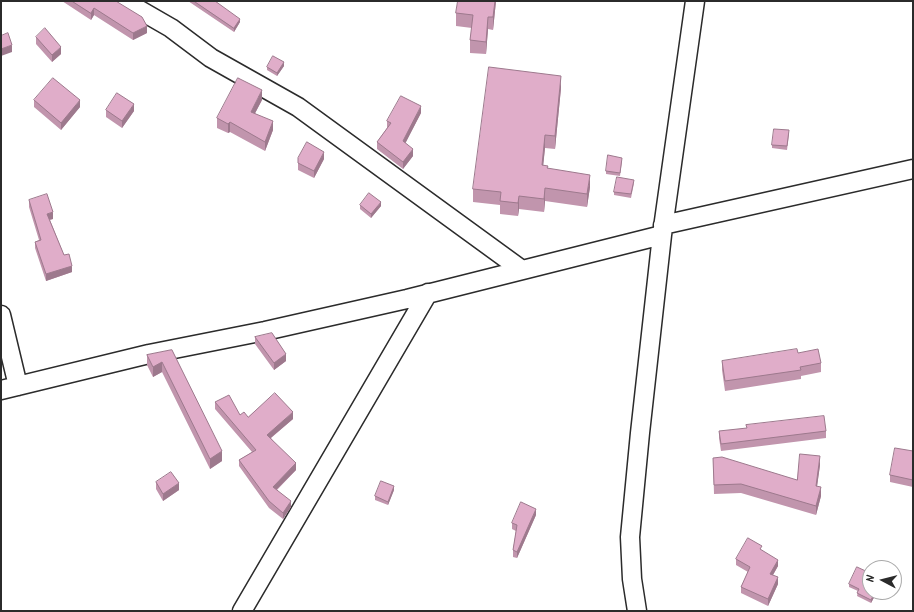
<!DOCTYPE html>
<html>
<head>
<meta charset="utf-8">
<style>
  body { margin:0 }
  #map { position:relative; width:914px; height:612px; overflow:hidden; background:#fff; font-family:Kalam,sans-serif }
  canvas { display:block }
  .frame { position:absolute; inset:0; border:2px solid #2b2b2b; pointer-events:none }
  .north { position:absolute; left:862px; top:560px; width:40px; height:40px; box-sizing:border-box; background:#fff; border:1px solid #aaa; border-radius:50%; rotate:277deg; font-size:11px; font-weight:700; line-height:16px; text-align:center; color:#2b2b2b }
  .north::after { content:''; display:block; margin:auto; width:14px; height:18px; background:#2b2b2b; clip-path:polygon(50% 0,100% 100%,50% 72%,0 100%) }
</style>
</head>
<body>
<div id="map">
<canvas width="914" height="612"></canvas>
<div class="frame"></div>
<div class="north">N</div>
</div>
<script>
const ctx = document.querySelector('canvas').getContext('2d');
ctx.lineJoin = 'round';
function strokePath(path, color, width, dash) {
  ctx.strokeStyle = color;
  ctx.lineWidth = width;
  ctx.lineCap = dash ? 'butt' : 'round';
  ctx.setLineDash(dash || []);
  ctx.stroke(path);
}
function paint(path, color) {
  ctx.fillStyle = color;
  ctx.fill(path, 'evenodd');
}
const minor = new Path2D(`
  M124 1 171 28 211 58 298 107 522 270
  M663 225 913 169
  M1 315 18 386
  M1 390 149 354 265 331 407 299 662 235
  M242 611 428 293
  M637 611 632 579 630 537 640 433 662 235 695 1`);
strokePath(minor, '#2b2b2b', 21);
strokePath(minor, '#fff', 18);
paint(new Path2D(`
  M62 1H108L147 33 133 40 94 15 91 20Z
  M188 1H215L240 22 234 32Z
  M458 1H496L493 30 488 29 486 54 470 53V40L472 28 456 26V13Z
  M36 37 61 54 52 62 36 44Z
  M284 66 277 76 267 70V67Z
  M561 88 555 149 545 148 543 165 548 168 590 187 587 207 545 201 544 212 519 209 518 216 500 214V205L473 202V189Z
  M34 100 80 107 61 130 34 107Z
  M262 100 255 113 273 130 265 151 230 132 228 133 217 128V118Z
  M106 110 134 111 122 128 106 117Z
  M421 113 405 143 413 156 403 169 377 149V142L387 128V121Z
  M789 134 787 150 772 148V145Z
  M298 158 324 159 314 178 298 170Z
  M622 161 620 176 606 174V171Z
  M634 183 631 198 614 195V192Z
  M29 200 53 219 50 220 64 255 72 272 46 281 35 248V242L39 240 29 207Z
  M360 205 381 206 371 218 360 209Z
  M255 337 286 361 274 370 255 344Z
  M172 350 222 461 210 469 162 372 153 377 147 365V355Z
  M798 353 821 363V372L801 376V379L725 391 722 370V361Z
  M215 402 240 415 248 417 293 419 271 438 296 470 277 490 291 507 283 519 269 508 239 466V460L252 452 215 409Z
  M719 431H826V438L721 451 719 438Z
  M913 451V487L890 482V475Z
  M713 458 797 480 820 465 817 486 821 496 816 515 741 493 714 494Z
  M156 482 179 490 163 501 156 489Z
  M394 490 388 505 375 500V496Z
  M536 515 517 558 513 557V550L516 531 512 529V523Z
  M762 550 778 566 773 575 778 584 768 606 741 593V587L748 572 736 565V559Z
  M849 584 877 592 871 603 857 596 858 591 849 587Z`), '#c195ad');
paint(new Path2D(`
  M495 1H496L493 30V17Z
  M94 8V15L91 20V13Z
  M488 17V29L486 54V42Z
  M240 19V22L234 32V28Z
  M147 26V33L133 40V33Z
  M12 45V52L1 56V49Z
  M61 47V54L52 62V55Z
  M284 62V66L277 76V73Z
  M561 76V88L555 149V136Z
  M262 90V100L251 121V112Z
  M80 100V107L61 130V123Z
  M134 104V111L122 128V121Z
  M421 106V113L403 148V141Z
  M273 121V130L265 151V142Z
  M230 122V132L228 133V124Z
  M545 135V148L542 178V165Z
  M413 149V156L403 169V162Z
  M324 152V159L314 178V171Z
  M590 175V187L587 207V194Z
  M545 188V201L544 212V199Z
  M519 196V209L518 216V203Z
  M381 202V206L371 218V214Z
  M53 212V219L47 220V214Z
  M72 266V272L46 281V274Z
  M286 354V361L274 370V363Z
  M162 362V372L153 377V367Z
  M293 412V419L267 441V435Z
  M222 451V461L210 469V459Z
  M820 456V465L816 494V486Z
  M296 463V470L273 493V487Z
  M179 483V490L163 501V494Z
  M394 486V490L388 505V502Z
  M821 487V496L816 515V506Z
  M291 501V507L283 519V513Z
  M536 509V515L517 558V552Z
  M778 560V566L770 580V574Z
  M778 577V584L768 606V599Z
  M875 592H877L871 603V600Z`), '#9d798d');
const building = new Path2D(`
  M72 1H108L109 2 110 1H116L119 3 142 17 147 26 133 33 94 8 91 13Z
  M194 1H215L240 19 234 28Z
  M458 1H495L493 17H488L486 42 470 40 473 15 456 13Z
  M45 28 61 47 52 55 36 37Z
  M8 33 12 45 1 49V36Z
  M273 56 284 62 277 73 267 67Z
  M489 67 561 76 555 136 545 135 542 165 548 166 547 168 590 175 587 194 545 188 544 199 519 196 518 203 500 201 501 192 473 189Z
  M53 78 80 100 61 123 34 100Z
  M238 78 262 90 251 112 273 121 265 142 230 122 228 124 217 118Z
  M117 93 134 104 122 121 106 110Z
  M401 96 421 106 403 141 413 149 403 162 377 142 391 123 387 121Z
  M774 129 789 130 787 146 772 145Z
  M307 142 324 152 314 171 298 163V158Z
  M608 155 622 158 620 173 606 171Z
  M617 177 634 180 631 194 614 192Z
  M369 193 381 202 371 214 360 205Z
  M47 194 53 212 47 214 64 255 69 254 72 266 46 274 35 242 41 240 29 200Z
  M272 333 286 354 274 363 255 337Z
  M797 349 798 353 818 349 821 363 800 367 801 370 725 381 722 361Z
  M172 350 222 451 210 459 162 362 153 367 147 355Z
  M275 393 293 412 267 435 296 463 273 487 291 501 283 513 269 501 239 460 256 450 215 402 229 395 240 415 244 412 248 417Z
  M824 416 826 431 721 444 719 431 747 428 746 425Z
  M895 448 913 451V480L890 475Z
  M800 454 820 456 816 486 821 487 816 506 741 484 714 485 713 458 722 457 797 480Z
  M171 472 179 483 163 494 156 482Z
  M381 481 394 486 388 502 375 496Z
  M521 502 536 509 517 552 513 550 517 525 512 523Z
  M748 538 762 546 760 549 778 560 770 574 778 577 768 599 741 587 750 567 736 559Z
  M857 567 870 573V592H875L871 600 857 593 859 589 849 584Z`);
paint(building, '#e0adc9');
strokePath(building, '#9d798d', 1);
</script>
</body>
</html>
